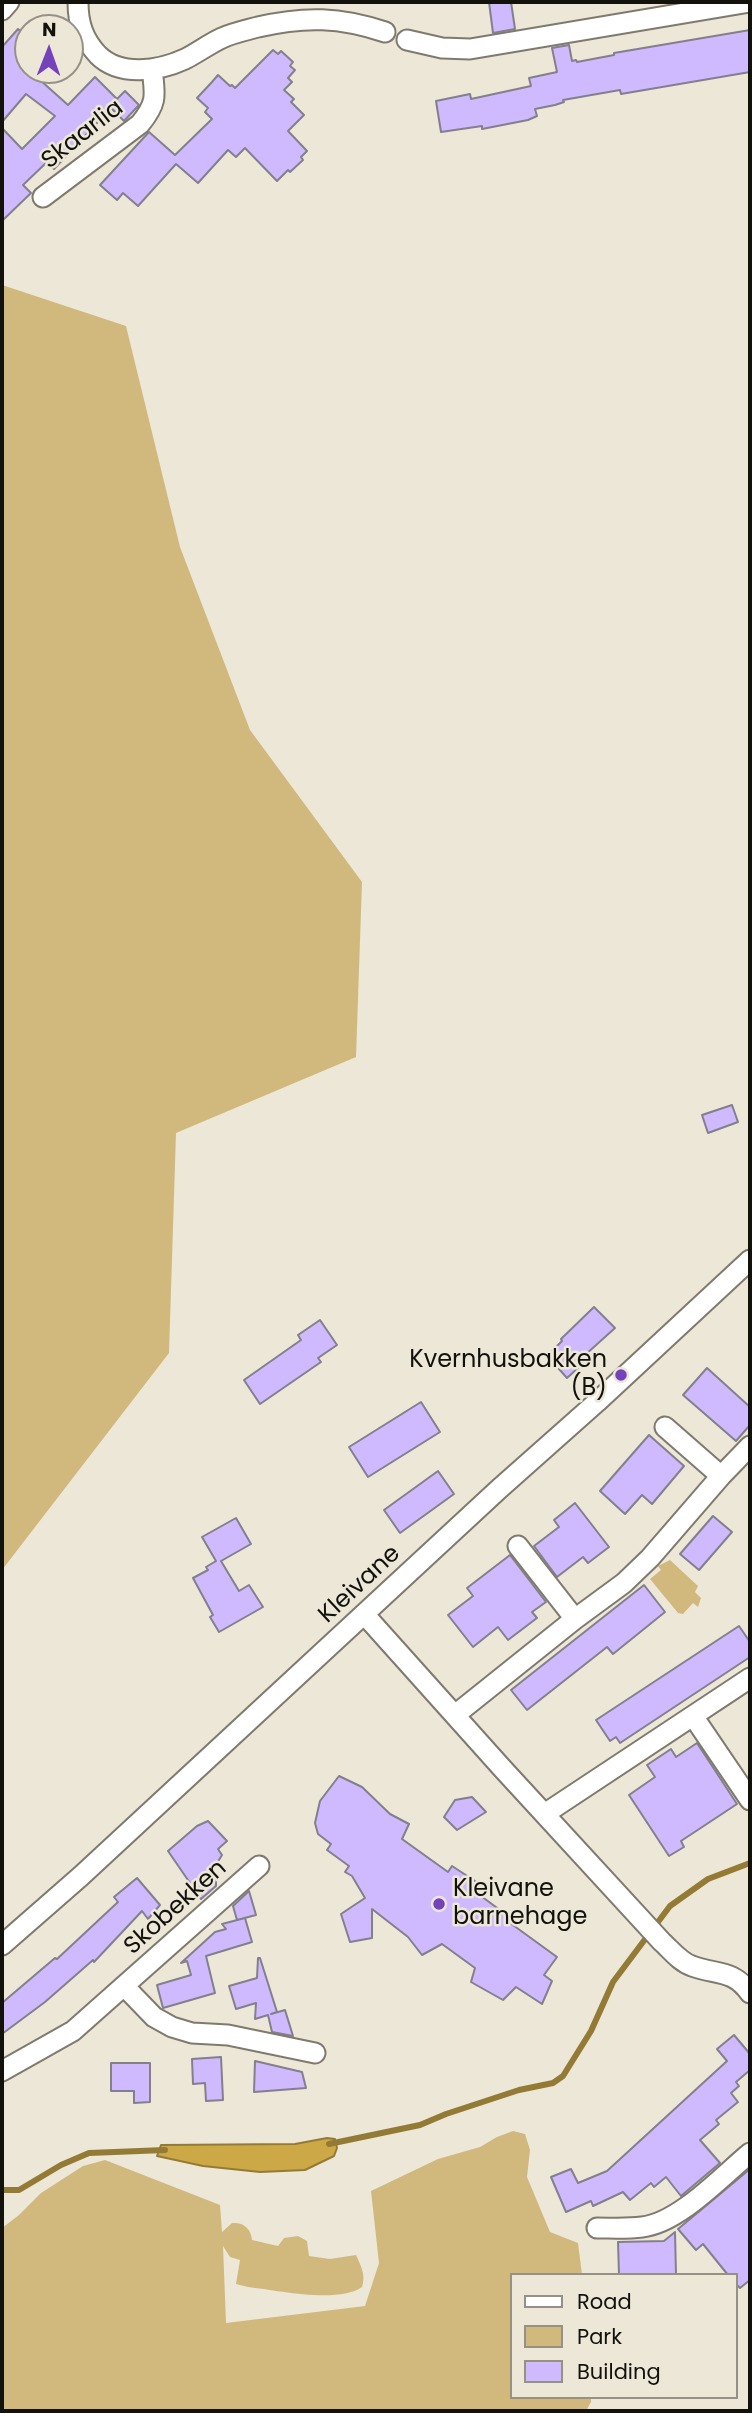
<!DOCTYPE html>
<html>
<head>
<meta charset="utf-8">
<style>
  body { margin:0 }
  #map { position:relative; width:752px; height:2413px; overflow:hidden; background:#ede7d8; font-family:Poppins,sans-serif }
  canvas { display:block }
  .frame { position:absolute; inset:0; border:4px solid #13110c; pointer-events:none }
  .legend { position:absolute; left:510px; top:2273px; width:228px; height:126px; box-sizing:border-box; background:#ede7d8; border:2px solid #969186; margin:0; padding:9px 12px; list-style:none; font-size:21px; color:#13110c }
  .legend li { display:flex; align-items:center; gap:14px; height:35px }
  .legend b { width:35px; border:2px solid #969186 }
  .north { position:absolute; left:14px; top:14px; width:70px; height:70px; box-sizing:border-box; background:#ede7d8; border:2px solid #969186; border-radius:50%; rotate:1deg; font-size:19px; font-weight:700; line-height:28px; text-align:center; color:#13110c }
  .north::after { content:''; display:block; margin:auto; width:24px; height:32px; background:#7442ba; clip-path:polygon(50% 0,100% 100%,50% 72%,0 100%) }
</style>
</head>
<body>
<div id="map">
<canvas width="752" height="2413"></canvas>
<div class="frame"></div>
<ul class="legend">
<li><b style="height:9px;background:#fff"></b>Road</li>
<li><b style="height:19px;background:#d1b97d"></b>Park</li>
<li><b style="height:19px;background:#d0baff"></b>Building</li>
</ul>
<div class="north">N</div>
</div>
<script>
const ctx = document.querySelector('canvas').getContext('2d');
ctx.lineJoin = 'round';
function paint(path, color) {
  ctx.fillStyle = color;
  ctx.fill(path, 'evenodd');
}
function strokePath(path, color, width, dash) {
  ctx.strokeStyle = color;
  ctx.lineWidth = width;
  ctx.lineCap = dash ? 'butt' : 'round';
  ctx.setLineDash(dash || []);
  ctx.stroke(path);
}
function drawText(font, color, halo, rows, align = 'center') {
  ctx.font = font + ' Poppins,sans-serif';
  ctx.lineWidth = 5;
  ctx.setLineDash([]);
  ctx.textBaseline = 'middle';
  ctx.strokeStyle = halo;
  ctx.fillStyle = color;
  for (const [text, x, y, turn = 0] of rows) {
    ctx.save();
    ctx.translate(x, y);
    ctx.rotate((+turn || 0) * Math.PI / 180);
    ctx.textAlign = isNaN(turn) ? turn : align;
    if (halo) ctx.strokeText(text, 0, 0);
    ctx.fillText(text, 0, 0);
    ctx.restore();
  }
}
paint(new Path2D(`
  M2 285 126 326 180 547 250 730 362 882 356 1057 176 1133 169 1353 2 1570Z
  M670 1560 698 1586 695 1592 701 1598 698 1607 693 1603 683 1614 678 1613 650 1579 661 1570 658 1566Z
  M513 2131 525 2134 530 2150 527 2177 550 2232 578 2243 582 2275H512V2397H591V2402L586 2411H2V2228L19 2215 41 2193 83 2166 105 2160 220 2205 222 2232 232 2223C243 2222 251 2228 252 2240L278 2246 284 2238 298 2236 307 2241 309 2256 330 2259 356 2255C361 2266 366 2275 362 2287 338 2304 276 2290 248 2287L236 2284 240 2260 230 2257 223 2246 226 2323 365 2306 379 2263 371 2191 438 2159 480 2147 497 2137Z`), '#d1b97d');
const water = new Path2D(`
  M327 2138 335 2139 337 2148 334 2156 305 2170 260 2172 203 2166 157 2156 161 2145 295 2144Z`);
paint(water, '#cca846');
strokePath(water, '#947b35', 2);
strokePath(new Path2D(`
  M329 2144 420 2125 446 2114 519 2090 553 2083 563 2076 591 2031 613 1982 670 1906 708 1879 750 1863
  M2 2190H19L61 2165 89 2153 165 2150`), '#947b35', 6);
const building = new Path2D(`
  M489 2H511L515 29 493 33Z
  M18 29 28 39V70H49L40 80 68 105 95 77 117 99 125 91 139 105 124 121 111 108 54 169 47 162 23 185 31 193 2 221V128L22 149 55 116 26 94 2 122V47Z
  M750 30V72L621 94 620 90 563 100 564 102 555 105 535 109 537 116 528 120 482 129V126L441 132 436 101 470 94 471 99 531 86 529 78 557 72 552 48 569 45 572 61 576 60 577 62 614 55V53Z
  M273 50 278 54 281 51 293 62 290 66 295 70 288 78 292 82 284 90 294 99 291 102 304 115 288 131 307 151 301 157 303 160 290 172 288 170 277 181 245 148 236 157 228 150 198 183 176 164 138 206 123 193 117 200 100 185 149 132 175 155 212 119 205 112 208 108 197 98 212 82 218 75 230 86 232 85 235 88Z
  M732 1105 738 1122 708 1133 702 1115Z
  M594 1307 615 1328 585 1355 589 1358 567 1378 551 1360 556 1355 552 1351 562 1341 561 1339Z
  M320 1320 337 1345 318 1358 321 1362 260 1404 244 1380 301 1340 298 1335Z
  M707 1368 750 1407V1425L736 1441 683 1395Z
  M421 1402 440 1432 368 1477 349 1447Z
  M649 1435 684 1466 652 1504 642 1495 625 1514 600 1491Z
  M438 1471 454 1494 400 1533 384 1510Z
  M575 1503 609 1547 588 1563 583 1557 557 1577 534 1546 559 1527 554 1520Z
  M713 1516 732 1532 699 1570 680 1554Z
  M236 1518 251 1544 221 1561 239 1591 249 1585 263 1607 219 1632 210 1617 213 1615 193 1578 208 1570 206 1567 216 1561 202 1537Z
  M510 1555 546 1602 532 1612 537 1618 508 1640 498 1627 473 1647 448 1615 473 1596 467 1588Z
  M644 1585 665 1612 613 1654 607 1647 527 1710 511 1690Z
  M739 1626 750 1642V1657L620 1743 616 1737 610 1741 596 1720Z
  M697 1743 737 1804 681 1841 684 1847 669 1856 629 1795 655 1777 647 1765 671 1749 676 1757Z
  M339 1776 362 1787 390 1814 409 1824 402 1839 448 1872 452 1866 481 1885 477 1893 508 1916 506 1920 557 1957 544 1975 552 1981 542 2004 516 1987 503 2000 471 1982 475 1968 442 1944 422 1955 408 1937 372 1909V1938L350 1942 341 1914 365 1898 352 1876 345 1872 349 1866 327 1850 331 1844 318 1834 315 1823 320 1801Z
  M472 1797 486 1812 457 1830 444 1817 455 1800Z
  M208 1821 227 1841 218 1849 222 1855 211 1873 216 1879V1886L201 1899 168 1851 197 1826Z
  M137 1878 160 1905 148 1919 142 1911 94 1962 93 1960 45 2002 2 2034V2003L55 1958 57 1959 118 1902 114 1897Z
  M249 1891 256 1915 237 1920 233 1906Z
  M245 1918 252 1942 206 1956 215 1993 163 2008 157 1985 191 1975 187 1961 181 1963 215 1932 226 1929 222 1924Z
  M258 1958H260L277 2012 271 2014 285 2010 293 2036 272 2032 268 2015 255 2019 256 2003 236 2009 229 1986 257 1978Z
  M734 2035 750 2054V2070L736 2082 739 2086 731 2093 738 2102 716 2120 719 2124 700 2140 720 2163 681 2196 666 2177 654 2187 651 2183 630 2200 623 2192 593 2206 591 2201 566 2212 551 2177 571 2169 578 2183 607 2171 727 2061 717 2049Z
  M221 2057 223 2100 206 2101 205 2083 193 2084 192 2059Z
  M255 2061 302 2072 306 2088 254 2092Z
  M111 2063H150V2102L134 2103V2091H111Z
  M750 2169V2280L740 2288 736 2284V2275H728L703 2244 696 2250 678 2229Z
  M675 2232 676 2275H619L618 2242 664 2241Z`);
paint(building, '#d0baff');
strokePath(building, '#837f8c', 2);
const minor = new Path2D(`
  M78 2C78 23 83 39 98 55 120 77 159 71 185 59 197 53 209 44 222 38 233 33 247 30 258 27 305 16 340 17 385 32
  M2 10 9 2
  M407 40 442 48 470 49 750 2
  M43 197 140 124C158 102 155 95 152 69
  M665 1427 721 1476
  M518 1546 575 1619
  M364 1614 502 1768 662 1942C671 1950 680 1962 692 1966 716 1975 733 1969 750 1993
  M455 1715 575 1619 624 1583 650 1558 721 1476 750 1446
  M693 1716 750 1800
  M546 1813 750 1678
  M2 1945 81 1876 499 1489 597 1402 750 1260
  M125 1987 154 2017 172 2027 192 2033 228 2035 315 2053
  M2 2071 73 2031 259 1866
  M597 2228C612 2228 627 2229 642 2227 679 2223 722 2176 750 2153`);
strokePath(minor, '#7f7a6d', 23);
strokePath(minor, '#fff', 19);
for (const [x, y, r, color] of [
  [621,1375,7,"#7442ba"],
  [439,1904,7,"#7442ba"]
]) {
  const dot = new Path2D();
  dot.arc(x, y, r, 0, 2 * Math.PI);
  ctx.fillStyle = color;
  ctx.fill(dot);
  strokePath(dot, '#ede7d8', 2.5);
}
drawText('24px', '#13110c', '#ede7d8', [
  ["Skaarlia",83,135,-38],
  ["Kleivane",360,1585,-43],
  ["Skobekken",176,1908,-42]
]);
drawText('24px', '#13110c', '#ede7d8', [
  ["Kvernhusbakken",607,1361],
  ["(B)",607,1389],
  ["Kleivane",453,1890,"left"],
  ["barnehage",453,1918,"left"]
], 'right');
</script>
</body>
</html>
